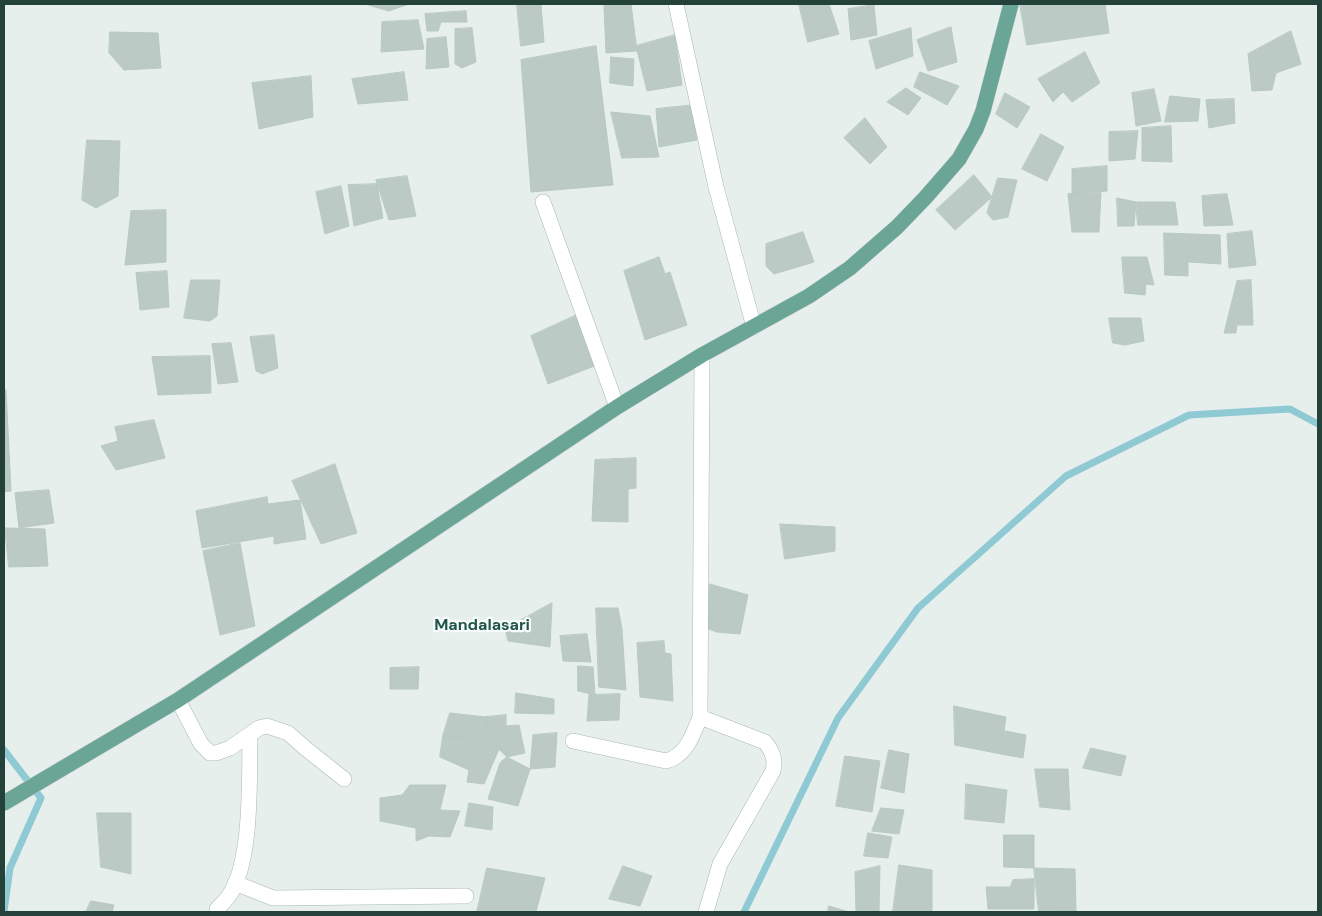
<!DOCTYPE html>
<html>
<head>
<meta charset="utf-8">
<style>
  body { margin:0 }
  #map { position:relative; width:1322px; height:916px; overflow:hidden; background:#e6efeb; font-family:"DM Sans",sans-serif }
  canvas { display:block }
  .frame { position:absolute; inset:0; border:5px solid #24423a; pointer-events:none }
</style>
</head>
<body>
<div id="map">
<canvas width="1322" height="916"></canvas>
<div class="frame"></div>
</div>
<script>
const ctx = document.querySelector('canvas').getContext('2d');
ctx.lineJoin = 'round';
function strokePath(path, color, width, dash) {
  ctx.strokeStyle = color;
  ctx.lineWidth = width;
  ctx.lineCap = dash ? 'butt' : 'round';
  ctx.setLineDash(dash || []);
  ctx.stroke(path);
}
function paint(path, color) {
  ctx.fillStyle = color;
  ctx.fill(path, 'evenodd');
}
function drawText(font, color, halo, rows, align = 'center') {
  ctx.font = font + ' "DM Sans",sans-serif';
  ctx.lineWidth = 4.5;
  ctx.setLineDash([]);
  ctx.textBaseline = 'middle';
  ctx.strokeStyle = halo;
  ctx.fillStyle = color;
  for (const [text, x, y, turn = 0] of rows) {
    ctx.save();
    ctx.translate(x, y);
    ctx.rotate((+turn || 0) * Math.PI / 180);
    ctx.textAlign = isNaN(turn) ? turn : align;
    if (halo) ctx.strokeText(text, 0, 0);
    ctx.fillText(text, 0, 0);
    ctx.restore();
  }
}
strokePath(new Path2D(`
  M4 750 41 798 10 868 4 911 5 912
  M744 912 838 718 918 608 1066 476 1189 415 1290 409 1318 424`), '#8ec9d4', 7);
const building = new Path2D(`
  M365 4H409L389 11Z
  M517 4H541L544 42 521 46Z
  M619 4H631L637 51 606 53 604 6Z
  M799 4H829L839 34 808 42Z
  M1020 4H1105L1109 33 1027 45Z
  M874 5 877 35 851 40 848 9Z
  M466 11 467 22H441L438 31H427L425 14Z
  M418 20 424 49 381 52 382 22Z
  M951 27 957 62 928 71 917 40Z
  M472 28 476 62 462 68 455 64V29Z
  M911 28 913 56 876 69 869 41Z
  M1291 31 1301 64 1276 73 1272 90 1252 91 1248 54Z
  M110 32 158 33 161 68 124 70 109 53Z
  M675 35 682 85 647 91 636 46Z
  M446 37 449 67 426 69 427 39Z
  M596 46 613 185 531 192 521 60Z
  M1085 52 1100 83 1072 102 1063 92 1053 102 1038 79Z
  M611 57 634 59 633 86 610 83Z
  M404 72 408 100 358 104 352 79Z
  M920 72 959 86 947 105 914 87Z
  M311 76 313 117 259 129 252 83Z
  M906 88 921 98 908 115 887 102Z
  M1154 89 1161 121 1136 126 1132 93Z
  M1005 93 1030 107 1017 128 996 114Z
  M1170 96 1200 99 1198 121 1165 122Z
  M1234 99 1235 123 1209 128 1206 100Z
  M695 105 697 140 659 147 656 109Z
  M611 112 650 116 659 157 622 158Z
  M865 118 887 147 870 164 844 138Z
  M1171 126 1172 162 1142 161V128Z
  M1138 131 1135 159 1109 161V132Z
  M1041 134 1064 147 1047 181 1022 169Z
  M87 140 120 141 118 196 96 208 82 200Z
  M1107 166V191L1072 194V169Z
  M974 175 992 197 955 230 936 210Z
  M407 176 416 216 389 220 376 180Z
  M998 178 1017 180 1008 217 993 220 987 213Z
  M377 184 383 218 354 226 348 185Z
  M341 186 349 226 325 234 316 192Z
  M1101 193 1099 232H1072L1068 194Z
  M1227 194 1233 225 1204 226 1202 196Z
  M1117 198 1136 202 1134 226H1118Z
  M1136 202H1175L1178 225H1138Z
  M166 210V262L125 265 131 211Z
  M1252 231 1256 265 1229 268 1227 234Z
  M803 232 814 262 774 274 766 266V244Z
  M1164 233 1220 235 1221 264 1188 262V276L1165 275Z
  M659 257 665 274 670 272 687 325 645 340 624 271Z
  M1122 257H1147L1154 285 1146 284 1145 295 1125 293Z
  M167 271 169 307 140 310 136 273Z
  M191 280H220L217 316 210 321 184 318Z
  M1251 280 1253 325H1237L1236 333H1224L1237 281Z
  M581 313 597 365 548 384 531 336Z
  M1109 318H1141L1144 341 1125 345 1113 343Z
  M274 335 278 368 262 374 256 371 250 337Z
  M231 343 238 382 218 384 212 344Z
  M210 356 211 393 158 395 152 357Z
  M4 390H6L11 491 4 492Z
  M154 420 165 458 116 470 101 446 118 441 115 427Z
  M636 458V488L628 489V522L592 521 595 460Z
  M335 464 357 533 321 544 292 481Z
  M49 490 54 523 19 528 15 493Z
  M267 497 268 504 300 500 306 539 274 544V536L202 548 196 511Z
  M780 524 835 527V551L785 559Z
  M5 528 45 529 48 566 9 567Z
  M240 543 255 626 220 635 203 551Z
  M710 584 748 595 740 634 717 632 700 626Z
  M552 603 550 647 508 641 505 629Z
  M596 608H618L622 629 626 690 599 687Z
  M587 634 591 662 563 661 560 636Z
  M664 641 665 653 671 654 673 701 640 697 637 643Z
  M578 666 593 667 595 695 578 691Z
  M419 667 418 689H390V668Z
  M516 693 554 699V714L515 713Z
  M620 694 619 720 587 721 589 695Z
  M954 706 1006 717 1001 754 955 745Z
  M450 713 486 717 489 740 443 736Z
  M506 715V726L519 725 525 753 507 757 489 740 486 717Z
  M1005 731 1026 735 1023 758 1001 754Z
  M557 733 555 767 530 769 533 735Z
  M443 736 489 740 499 749 484 784 467 782 469 770 440 757Z
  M1091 748 1126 756 1121 776 1083 768Z
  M889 750 909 754 904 793 881 788Z
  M845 756 880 761 872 812 836 806Z
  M507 757 530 769 518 806 488 799 500 763Z
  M1035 769H1068L1070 810 1040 807Z
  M966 784 1007 790 1004 823 965 819Z
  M410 785H446L440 810 460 811 450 837 429 836 416 841V828L380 821V798L402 795Z
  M469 803 493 807 492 830 465 826Z
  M881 808 904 810 899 834 872 831Z
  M97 813H131V874L101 867Z
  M868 833 892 837 888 858 864 856Z
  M1004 835H1034V868L1004 867Z
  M899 865 932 870V912H893Z
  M623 866 652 876 640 906 609 899Z
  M880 866 879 912H856L855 872Z
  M487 868 545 878 536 912H477Z
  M1034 868 1075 869 1076 911 1039 912Z
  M1034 879V909H988L986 887H1010L1013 880Z
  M91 901 114 905 112 912H86Z
  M829 906 849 912H828Z`);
paint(building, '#bbcac4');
strokePath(building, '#b8c9c2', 1);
const minor = new Path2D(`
  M676 4 716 187 754 327
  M543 202 617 407
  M178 700 201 744 210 753H216L230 748 259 728 267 726 288 733 305 748 344 779
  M700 717 702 355
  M573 741 666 761C686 756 693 735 700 717L765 742C772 751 776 759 773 771L720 864 706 912
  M235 883 273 898 466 896
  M217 909C221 905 225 901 228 897 253 864 249 776 250 735`);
const primary = new Path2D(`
  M4 803 178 700 617 407 702 355 809 296 850 268 897 227 925 198 959 159 976 129 983 111 1011 4`);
strokePath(minor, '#a8b8b2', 16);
strokePath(primary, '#c2cac8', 16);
strokePath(minor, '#fff', 15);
strokePath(primary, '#6aa596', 15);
drawText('bold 16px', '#1f5548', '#f7fbf9', [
  ["Mandalasari",482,626]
]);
</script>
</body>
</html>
